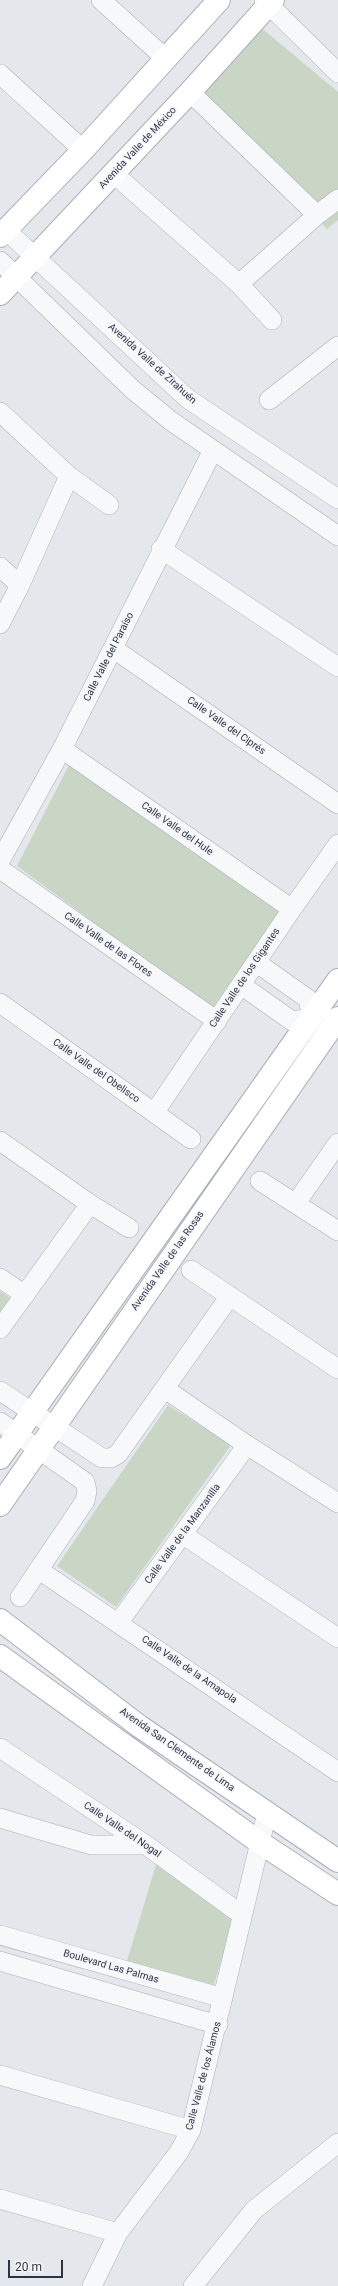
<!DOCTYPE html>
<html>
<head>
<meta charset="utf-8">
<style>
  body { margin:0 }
  #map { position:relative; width:338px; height:2286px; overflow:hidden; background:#e4e7ec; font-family:Roboto,sans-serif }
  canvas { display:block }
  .scale { position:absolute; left:8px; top:2260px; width:55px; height:18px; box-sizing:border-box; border:2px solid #2b3445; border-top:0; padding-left:5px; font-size:12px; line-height:14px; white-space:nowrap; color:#2b3445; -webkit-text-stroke:3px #f4f6f9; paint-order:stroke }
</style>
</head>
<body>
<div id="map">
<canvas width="338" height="2286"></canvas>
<div class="scale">20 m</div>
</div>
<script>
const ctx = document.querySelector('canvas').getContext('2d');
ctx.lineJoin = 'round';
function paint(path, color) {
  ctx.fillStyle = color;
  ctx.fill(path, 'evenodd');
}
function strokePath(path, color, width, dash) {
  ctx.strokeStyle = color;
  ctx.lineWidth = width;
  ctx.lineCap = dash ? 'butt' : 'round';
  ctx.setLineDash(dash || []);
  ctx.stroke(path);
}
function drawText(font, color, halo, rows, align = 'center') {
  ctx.font = font + ' Roboto,sans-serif';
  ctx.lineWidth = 3.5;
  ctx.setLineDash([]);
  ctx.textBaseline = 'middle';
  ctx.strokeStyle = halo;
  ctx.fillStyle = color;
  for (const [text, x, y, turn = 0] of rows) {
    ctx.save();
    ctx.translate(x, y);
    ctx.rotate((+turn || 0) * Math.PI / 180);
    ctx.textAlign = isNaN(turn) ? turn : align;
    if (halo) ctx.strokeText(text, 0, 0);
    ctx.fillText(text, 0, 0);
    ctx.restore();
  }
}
paint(new Path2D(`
  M258 25 338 92V220L327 229 199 92Z
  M69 765 281 913 212 1009 17 866Z
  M0 1291 10 1298 0 1312Z
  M168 1405 231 1445 116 1607 57 1566Z
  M156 1865 173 1870 233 1920 213 1988 126 1964Z`), '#c9d6c5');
const street = new Path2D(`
  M101 0 165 58
  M264 0 338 73
  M0 74 83 150
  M190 92 317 215
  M114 174 239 284 272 320
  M6 230 188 399 338 499
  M0 261 132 389 171 421 338 536
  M239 284 317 215 338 199
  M269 400 338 346
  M0 412 69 476 109 505
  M161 549 338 667
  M0 567 20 585
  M0 624 20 585 69 476
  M114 649 338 804
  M62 749 292 909
  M0 861 62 749 213 450
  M0 869 217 1021
  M257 963 308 999 312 1018
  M241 985 292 1021 312 1018
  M0 1003 191 1139
  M154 1113 292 909 338 844
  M0 1141 90 1204 129 1228
  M260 1181 338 1231
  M296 1203 338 1143
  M191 1270 338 1369
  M0 1278 25 1295
  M0 1329 90 1204
  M165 1389 247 1445 338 1503
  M0 1391 102 1458H111L118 1454 230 1296
  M0 1422 85 1482 87 1491 85 1501 20 1597
  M182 1534 338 1638
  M39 1570 338 1772
  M119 1622 247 1445
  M0 1748 146 1845 242 1915
  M0 1818 91 1845H146
  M0 1935 223 1998
  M0 1961 218 2025
  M0 2075 191 2130
  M0 2199 118 2233
  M92 2286 118 2233 179 2152 191 2130 267 1813
  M193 2286 254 2210 338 2143`);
const secondary = new Path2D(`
  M0 236 83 150 219 0
  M0 294 190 92 273 0
  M0 1458 338 980
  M0 1505 338 1018
  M0 1620 139 1726 338 1861
  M0 1656 259 1842 338 1894`);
strokePath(street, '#a9aeb7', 20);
strokePath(secondary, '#a9aeb7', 24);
strokePath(street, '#f7f8fa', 19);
strokePath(secondary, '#fff', 22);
drawText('10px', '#2b3445', '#f4f6f9', [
  ["Avenida Valle de México",138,148,-47],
  ["Avenida Valle de Zirahuén",152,364,42],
  ["Calle Valle del Paraíso",109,657,-63],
  ["Calle Valle del Ciprés",226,726,35],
  ["Calle Valle del Hule",177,829,35],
  ["Calle Valle de las Flores",108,945,35],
  ["Calle Valle de los Gigantes",245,978,-56],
  ["Calle Valle del Obelisco",96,1071,35],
  ["Avenida Valle de las Rosas",168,1261,-55],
  ["Calle Valle de la Manzanilla",183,1534,-54],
  ["Calle Valle de la Amapola",189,1670,34],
  ["Avenida San Clemente de Lima",177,1750,35],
  ["Calle Valle del Nogal",122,1830,34],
  ["Boulevard Las Palmas",111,1967,16],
  ["Calle Valle de los Álamos",204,2076,-75]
]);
</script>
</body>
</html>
